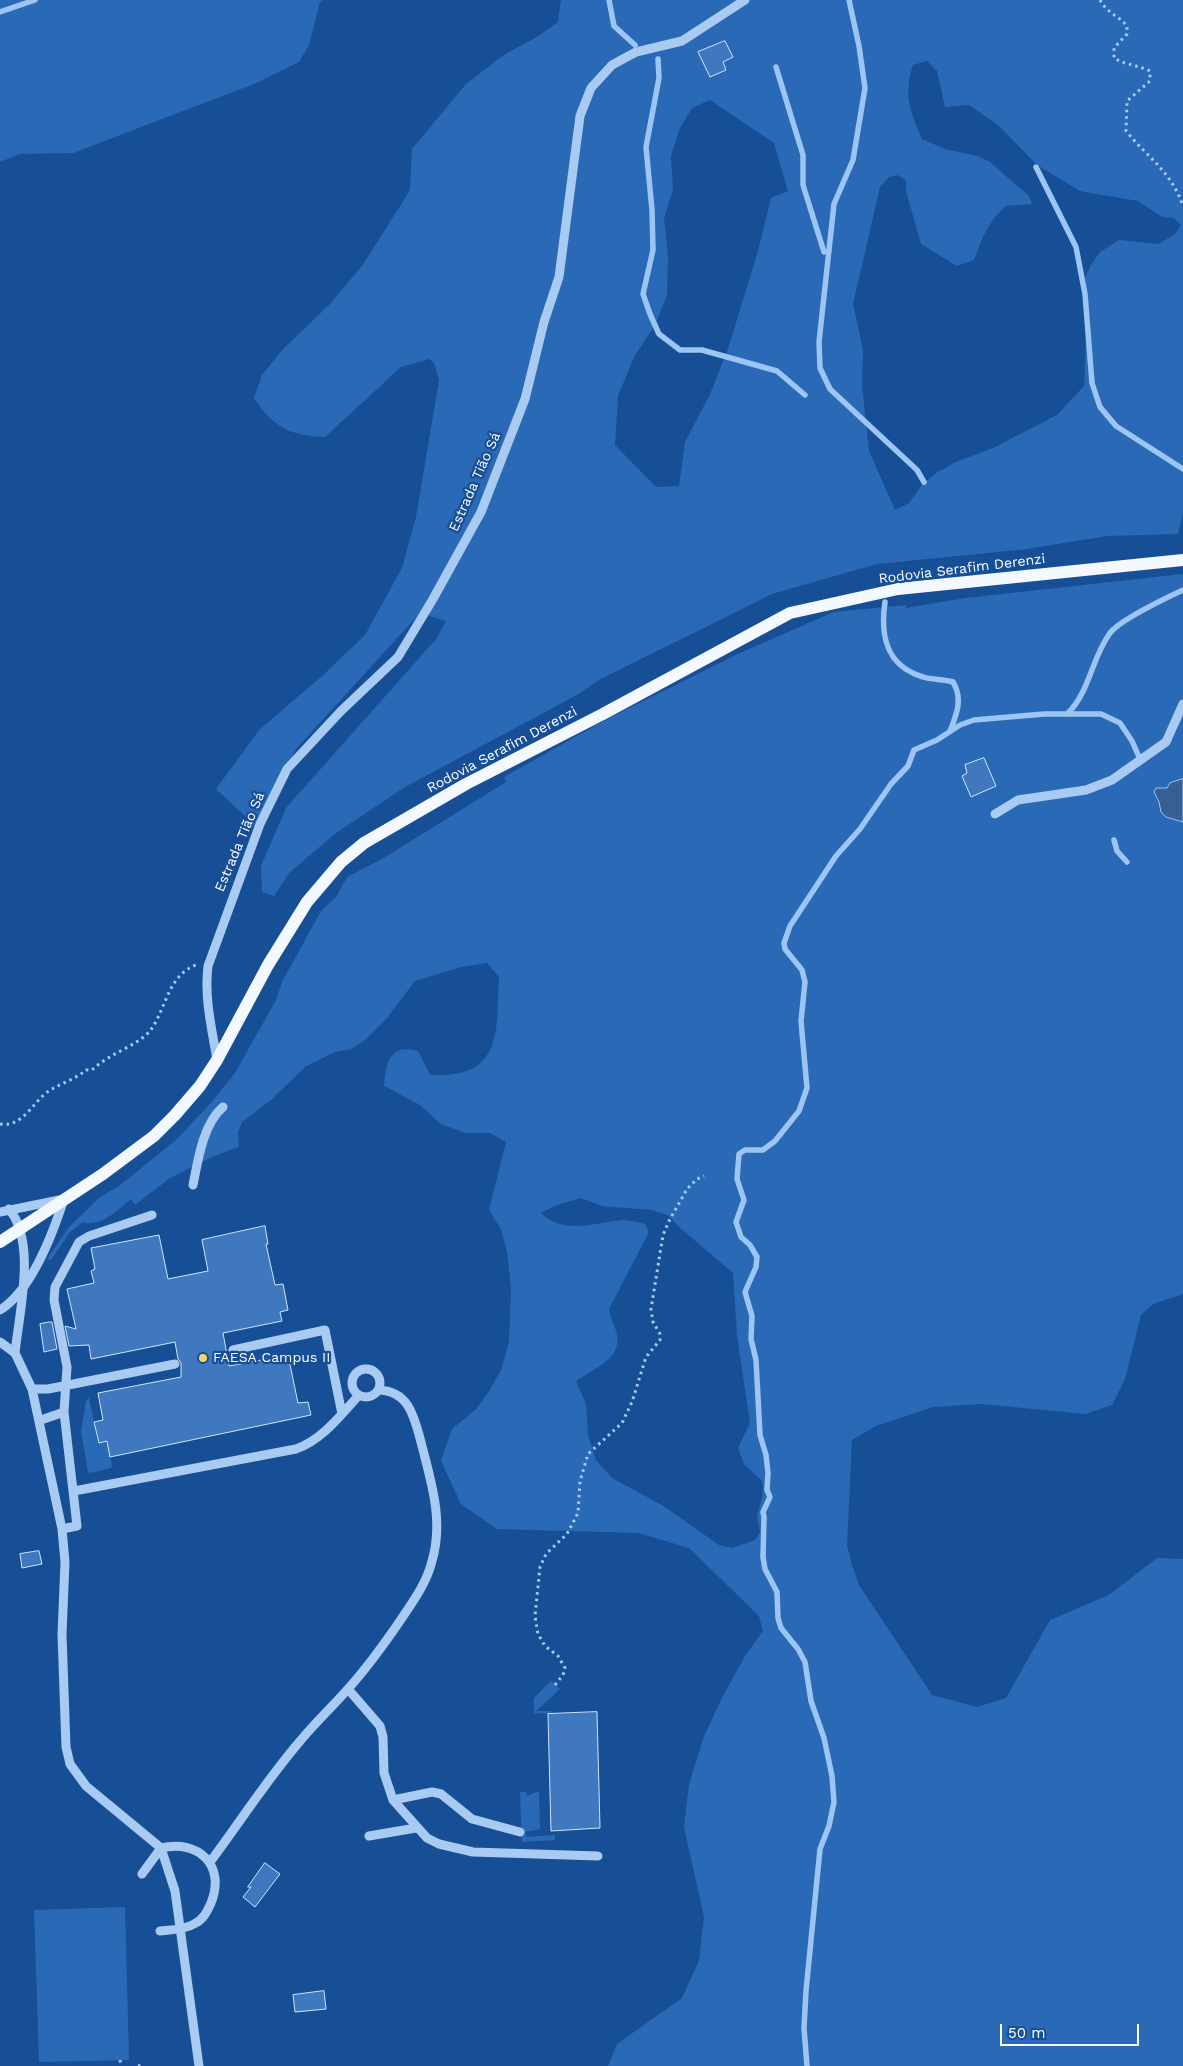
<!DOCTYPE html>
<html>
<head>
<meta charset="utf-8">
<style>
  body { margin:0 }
  #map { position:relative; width:1183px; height:2066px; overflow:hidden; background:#174f97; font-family:"Work Sans",sans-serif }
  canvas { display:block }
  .scale { position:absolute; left:1000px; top:2024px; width:139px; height:22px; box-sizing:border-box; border:2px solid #fff; border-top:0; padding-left:6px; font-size:15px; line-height:18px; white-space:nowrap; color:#fff; -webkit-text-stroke:4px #174f97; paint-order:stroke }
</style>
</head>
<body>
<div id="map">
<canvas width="1183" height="2066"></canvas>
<div class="scale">50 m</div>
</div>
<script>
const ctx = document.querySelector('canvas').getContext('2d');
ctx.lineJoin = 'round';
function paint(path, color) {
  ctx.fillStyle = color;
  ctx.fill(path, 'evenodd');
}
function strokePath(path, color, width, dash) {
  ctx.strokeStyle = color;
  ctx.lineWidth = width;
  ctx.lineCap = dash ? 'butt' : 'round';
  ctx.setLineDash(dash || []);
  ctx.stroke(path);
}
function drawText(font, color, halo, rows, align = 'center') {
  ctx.font = font + ' "Work Sans",sans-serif';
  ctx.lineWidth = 4.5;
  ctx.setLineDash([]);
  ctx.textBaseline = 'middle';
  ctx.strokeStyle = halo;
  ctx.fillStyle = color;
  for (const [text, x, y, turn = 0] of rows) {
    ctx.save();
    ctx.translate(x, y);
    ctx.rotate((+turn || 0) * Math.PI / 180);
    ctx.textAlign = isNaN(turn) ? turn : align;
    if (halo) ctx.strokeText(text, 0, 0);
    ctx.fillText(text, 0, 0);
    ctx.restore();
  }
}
paint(new Path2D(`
  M0 0H323L320 2 309 45 299 62 254 84 73 153 20 154 0 162Z
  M561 0H1183V512L1178 534 1107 536 1027 549 877 564 772 594 599 680 577 695 405 787 336 833 290 872 274 896 262 892 261 866 286 808 437 638 446 621 420 613 296 749 254 828 246 817 216 789 259 730 321 677 365 635 402 568 416 517 439 380 434 363 429 359 401 367 325 437C290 436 273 427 254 398L262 375 284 348 330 304 362 266 402 203 410 190 412 149 466 84 505 54 537 37 558 22ZM927 61 937 71 945 107 969 105 998 125 1037 165 1080 191 1138 201 1162 217 1174 218 1181 225 1175 234 1159 244 1119 240 1100 252 1091 265 1083 282 1086 334 1084 386 1057 415 993 448 956 462 936 473 922 485 909 503 895 510 869 451 862 385 863 350 853 304 880 187 889 177 897 175 906 180V191L921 244 957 266 974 260C982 239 988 221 1006 206L1032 204 1029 196 990 162 978 156 945 149 922 139C910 111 903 94 913 65ZM710 100 774 143 788 191 771 198 758 251 728 349 710 394 685 442 679 486 656 487 615 445 618 396 634 357 655 325 667 295 668 257 664 218 673 190 671 156 680 128 692 108Z
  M1183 574V1294L1153 1304 1141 1315 1125 1379 1112 1405 1085 1414 982 1404 933 1407 876 1426 852 1440 847 1545 852 1565 859 1585 932 1695 977 1707 1006 1698 1050 1620 1109 1595 1157 1558 1183 1559V2066H608L617 2044 682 1998 699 1961 704 1917 684 1827 689 1784 704 1736 722 1698 745 1656 763 1631 759 1616 689 1548 639 1533 497 1529 461 1504 441 1461 452 1429 476 1409 488 1393 501 1370 509 1342 511 1289 507 1252 501 1229 489 1210 506 1142 490 1133H465L441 1124 420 1105 384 1086C386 1063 389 1043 418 1051L430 1075C504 1079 496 1031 499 977L487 963 461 967 415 981 387 1018 364 1041 351 1049 335 1052 305 1067 271 1100 242 1122 238 1132 239 1147 214 1156 170 1178 135 1205 131 1199C118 1210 100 1228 83 1222L70 1232 51 1260 47 1259 69 1227 100 1197 119 1186 176 1140 209 1105 235 1073 275 1002 283 980 321 911 336 897 347 877 382 859 506 782 504 777 611 717 740 653 834 612 906 605V608L966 598ZM581 1198 602 1206 651 1210 668 1215 679 1227 733 1273 737 1335 750 1423 738 1448 744 1464 763 1482 762 1498 757 1516 760 1532 755 1540 732 1548 719 1545 662 1505 612 1478 596 1460 588 1435 586 1404 576 1381C593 1369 625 1358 616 1331 614 1323 610 1318 609 1309L649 1232 645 1224C638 1222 630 1220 622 1220 595 1223 563 1235 541 1213L557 1205Z
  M89 1397 98 1443 107 1441 112 1466 111 1468 90 1473 88 1472 81 1431 86 1401Z
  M551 1681 560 1689 536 1711H551V1714L534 1713V1698Z
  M539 1791 540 1829 525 1832 527 1837 555 1835V1840L522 1842 520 1792H526L527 1796Z
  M125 1907 129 2060 39 2062 34 1910Z`), '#2a69b5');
const water = new Path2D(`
  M1183 779V822L1166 817 1161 812 1159 802 1154 792 1156 788H1167L1170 783Z`);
paint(water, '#375f94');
strokePath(water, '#9cc5f4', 1);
strokePath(new Path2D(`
  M609 0 614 26 635 45
  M849 0 859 46 865 88 853 160 834 204 819 342 820 368 830 389 917 470 924 482
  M0 12 35 0
  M658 59 659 78 646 147 652 210 653 250 643 294 650 314 659 334 680 350H702L777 371 805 395
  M776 67 803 155V185L824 252
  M1036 167 1076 247 1085 294 1092 383 1100 407 1116 426 1183 469
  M885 602C880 636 886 666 923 677 932 680 943 679 953 682 963 698 957 714 950 731
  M1067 714C1090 692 1091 659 1110 633 1120 620 1166 598 1183 590
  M1114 840 1117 851 1127 862
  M807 2066 804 2028 806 1991 820 1849 829 1826 834 1802 832 1776 824 1738 811 1701 805 1662 798 1649 781 1628 778 1618 777 1592 765 1569 763 1557 764 1517 763 1512 770 1497 767 1490 768 1473 766 1455 760 1435 756 1360 751 1339 752 1316 745 1292 756 1267 757 1257 750 1245 741 1237 736 1222 744 1200 737 1179 739 1154 745 1150H763L775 1141 799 1111 807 1088 801 1021 805 982 802 970 785 949 784 943 790 926 836 856 860 829 891 784 908 766 914 750 937 740 960 725 974 720 1044 714H1101L1120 723 1132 741 1139 757`), '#9cc5f4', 5.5);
const building = new Path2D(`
  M725 41 733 57 723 62 726 70 710 77 698 52Z
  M984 758 996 786 971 797 962 776 967 773 965 765Z
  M265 1226 268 1244H266L275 1285 283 1284 288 1310 280 1312 282 1321 223 1333 229 1366 288 1355 298 1403 308 1402 311 1415 110 1457 107 1441 99 1443 94 1422 103 1420 98 1393 181 1377V1363L178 1359 175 1342 91 1359 89 1345 69 1346 65 1326 76 1329 67 1289 94 1283 91 1271 95 1269 91 1248 159 1235 168 1279 208 1271 202 1240Z
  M50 1322H52L57 1349 44 1352 40 1324Z
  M39 1551 42 1564 22 1568 20 1554Z
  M597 1712 600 1828 551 1831 548 1714Z
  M265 1863 280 1874 255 1907 243 1897 251 1887H248Z
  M324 1991 326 2009 295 2012 293 1995Z`);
paint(building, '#3f78be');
strokePath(building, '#d1e4fc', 1);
strokePath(new Path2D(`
  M1100 0C1107 13 1119 16 1127 26V34L1114 48V58C1125 65 1138 65 1150 71V81L1127 101 1126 131C1148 158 1171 171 1183 206
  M0 1124C23 1128 34 1100 49 1091 61 1083 76 1079 86 1070H92C108 1054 137 1046 150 1031 166 1010 167 976 196 965
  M555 1685 563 1675 565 1668 558 1656 545 1646 538 1634 535 1616 540 1567 546 1554 567 1534 578 1513 580 1481 588 1454 622 1423 632 1402 646 1357 660 1340V1334L653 1322 651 1309 663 1235 669 1221 687 1189 697 1179 704 1176
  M120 2060 121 2066
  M138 2066 144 2065`), '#a9caf1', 3, [2.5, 4]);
strokePath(new Path2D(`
  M995 814 1018 800 1086 790 1112 780 1166 742 1183 704
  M217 1060C212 1029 204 998 208 966L260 824 287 769 341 711 398 657 433 599 481 512 525 399 544 322 559 277 580 116 591 88 612 65 636 52 682 41 745 0
  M193 1185C198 1160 203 1124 223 1107
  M9 1209C37 1242 19 1313 15 1353
  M0 1212 64 1199C53 1233 31 1291 0 1310
  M0 1342 15 1353 32 1389 62 1529 65 1562 62 1634 66 1747 70 1764 86 1786 161 1848 175 1891 199 2066
  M233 1350 325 1330 342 1414
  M352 1383a14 14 0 1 1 28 0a14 14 0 1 1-28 0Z
  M32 1389H48L175 1364
  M41 1420 64 1412
  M74 1491 296 1449C322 1440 341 1415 359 1395
  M62 1529 77 1526 64 1412 67 1367 54 1300 55 1287 79 1242 89 1236 152 1215
  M348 1689 380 1726 383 1737 384 1773 393 1800 427 1838 439 1844 473 1852 598 1856
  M393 1800 432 1792 441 1794 472 1819 520 1832
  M369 1836 416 1828
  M210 1862C240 1822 268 1778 301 1740 315 1723 332 1707 347 1690 367 1668 385 1643 402 1618 414 1600 427 1582 432 1561 444 1520 431 1482 421 1442 414 1416 409 1391 378 1390
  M142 1874 161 1848C199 1839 226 1866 211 1903 207 1912 203 1920 194 1924 184 1930 170 1930 160 1931`), '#a9caf1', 9);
strokePath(new Path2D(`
  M0 1242 103 1174 154 1136 175 1115 200 1086 217 1060 268 965 307 902 341 862 364 843 466 784 601 715 790 613 898 589 1183 560`), '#f4f8ff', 12);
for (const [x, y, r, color] of [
  [203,1358,5,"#ffd36a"]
]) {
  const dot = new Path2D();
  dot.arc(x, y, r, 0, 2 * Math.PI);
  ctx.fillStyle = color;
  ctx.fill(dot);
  strokePath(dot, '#174f97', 2);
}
drawText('14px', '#fff', '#174f97', [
  ["Estrada Tião Sá",475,482,-66],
  ["Rodovia Serafim Derenzi",962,569,-7],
  ["Rodovia Serafim Derenzi",502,750,-28],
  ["Estrada Tião Sá",240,842,-67]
]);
drawText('14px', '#fff', '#174f97', [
  ["FAESA Campus II",213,1358]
], 'left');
</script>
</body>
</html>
